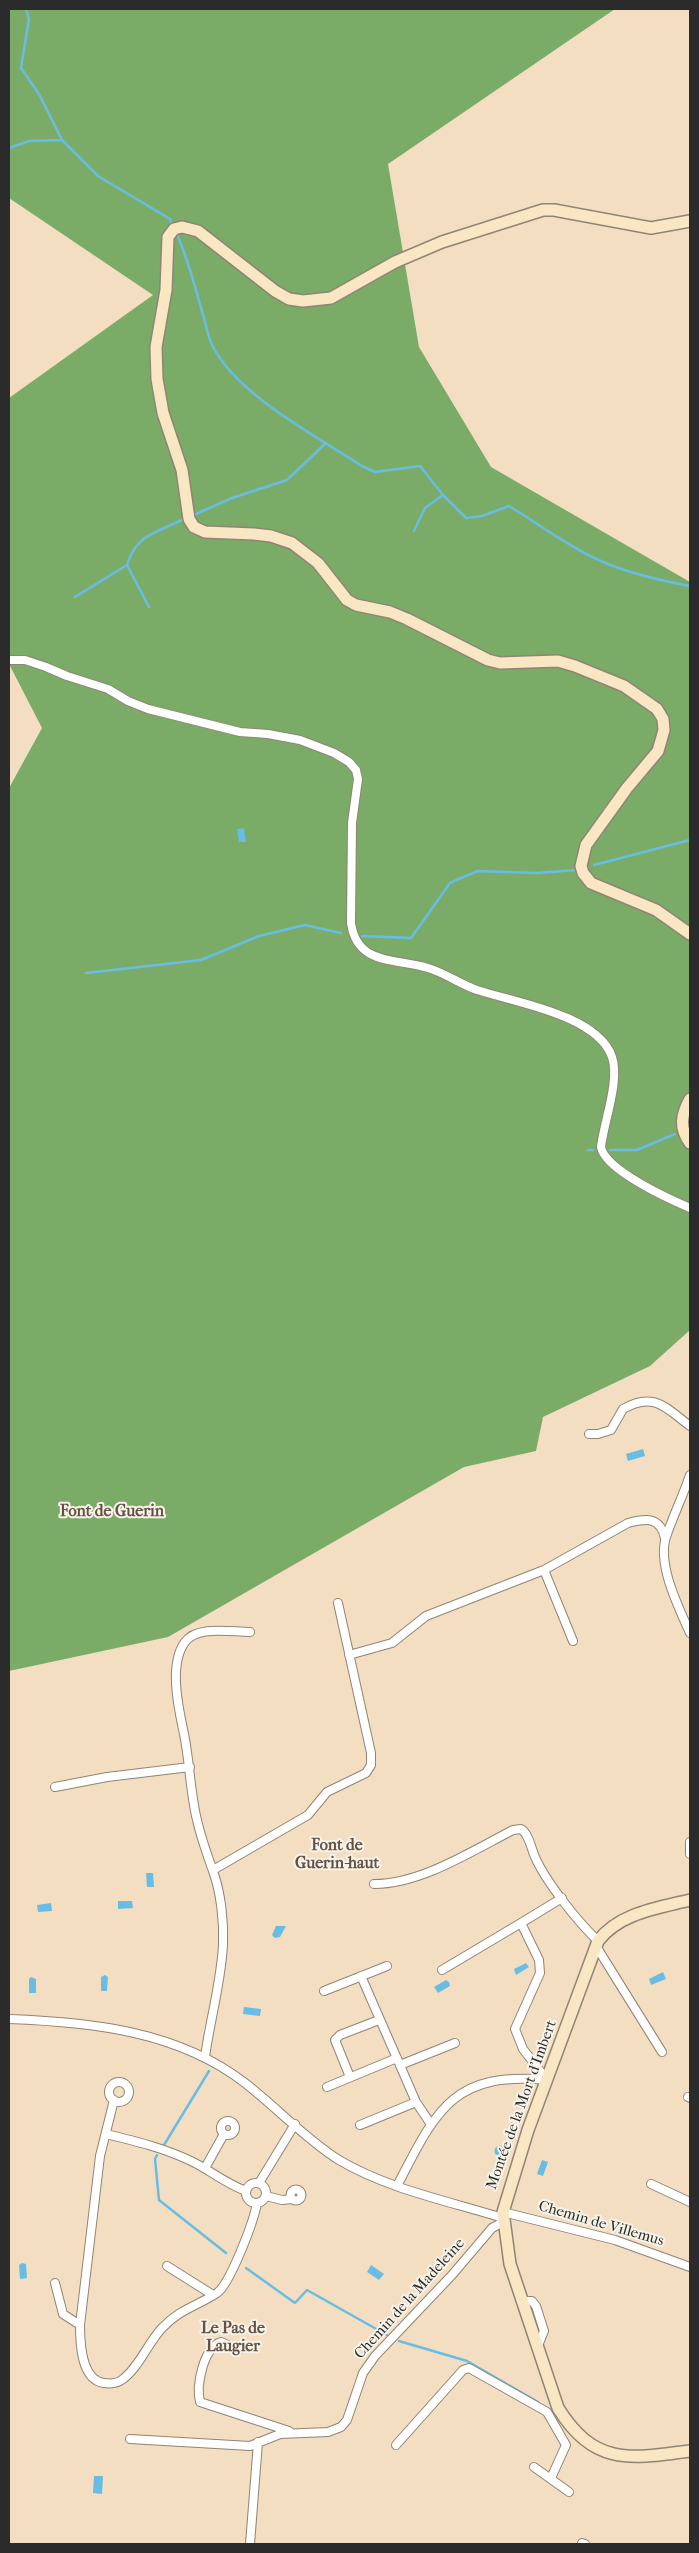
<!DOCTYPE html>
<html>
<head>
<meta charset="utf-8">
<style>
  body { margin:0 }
  #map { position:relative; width:699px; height:2553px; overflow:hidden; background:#f3dec1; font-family:"IM FELL French Canon",serif }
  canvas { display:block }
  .frame { position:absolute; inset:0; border:10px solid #2b2b2b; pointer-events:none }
</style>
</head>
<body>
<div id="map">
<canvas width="699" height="2553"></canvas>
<div class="frame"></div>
</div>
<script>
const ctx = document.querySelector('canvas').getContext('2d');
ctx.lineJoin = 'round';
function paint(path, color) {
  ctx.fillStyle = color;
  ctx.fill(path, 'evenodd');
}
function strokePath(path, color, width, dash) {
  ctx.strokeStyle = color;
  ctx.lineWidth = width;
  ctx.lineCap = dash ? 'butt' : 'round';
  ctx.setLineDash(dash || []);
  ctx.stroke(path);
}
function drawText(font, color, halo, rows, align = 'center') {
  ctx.font = font + ' "IM FELL French Canon",serif';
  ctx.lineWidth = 4;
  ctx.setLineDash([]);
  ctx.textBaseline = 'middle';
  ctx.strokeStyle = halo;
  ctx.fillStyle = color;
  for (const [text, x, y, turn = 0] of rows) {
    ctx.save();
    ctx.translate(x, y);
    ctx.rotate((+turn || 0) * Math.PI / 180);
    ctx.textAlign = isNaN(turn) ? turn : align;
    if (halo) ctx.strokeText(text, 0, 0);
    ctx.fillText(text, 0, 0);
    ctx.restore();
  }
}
paint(new Path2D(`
  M9 9H615L388 164 419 347 491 467 690 582V1330L650 1366 543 1417 536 1451 464 1467 168 1637 9 1671V788L42 728 9 664V398L153 295 9 198Z`), '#7bac67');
paint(new Path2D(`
  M244 828 246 842H239L237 829Z
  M643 1449 645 1456 628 1461 626 1454Z
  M146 1873H153L154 1887H147Z
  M118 1901H132L133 1908 118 1909Z
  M51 1903 52 1911 38 1912 37 1905Z
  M276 1926H286L280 1937 275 1938 272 1935Z
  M526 1963 529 1967 516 1975 514 1969Z
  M663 1972 666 1979 651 1985 649 1979Z
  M105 1975 108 1977 107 1991H101V1977Z
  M31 1977 36 1979V1993H29V1979Z
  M446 1980 449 1982 450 1986 438 1993 434 1987Z
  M244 2007 261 2009 260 2016 243 2014Z
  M494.5 2151a5.5 5.5 0 1 1 11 0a5.5 5.5 0 1 1-11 0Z
  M542 2160 548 2162 543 2176 537 2174Z
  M22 2263 26 2264 27 2278 20 2279 19 2265Z
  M371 2265 384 2274 379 2280 367 2272Z
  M94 2476H103L102 2494 93 2493Z`), '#68bde5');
strokePath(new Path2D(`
  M26 9 29 19 21 68 39 94 62 140 98 176 170 219 173 227
  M9 148 29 141 62 140
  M176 232C187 257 194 282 201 308 205 320 207 334 212 345 237 395 316 436 362 466L375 472 420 466 443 495 466 518 482 516 509 506C542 526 573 550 608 564 635 575 663 581 690 586
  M196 514 232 498 287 480 326 443
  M414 531 425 508 443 495
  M127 565 149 607
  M75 597 127 565C136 535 155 533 182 520
  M594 865 690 840
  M362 936 411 938 450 883 461 878 478 871 536 873 577 870
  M86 973 201 960 259 936 305 925 341 933
  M588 1150H593
  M610 1150H637L675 1134
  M164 2145 209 2071
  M157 2155 155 2159 159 2200 226 2253
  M246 2268 295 2303 307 2290 387 2335
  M399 2341 467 2361 538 2402`), '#68bde5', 2.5);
const street = new Path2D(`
  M9 660H25L46 667 67 676 108 689 128 701 148 709 240 732 268 734 300 740 334 753 349 762 356 770 358 779 352 823 351 923C357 966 396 958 428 968 445 973 460 984 477 990 514 1002 598 1015 612 1057 620 1081 604 1121 601 1147 605 1170 669 1199 690 1208
  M589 1434H598L611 1430 623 1409C654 1391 666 1408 690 1426
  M690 1475C683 1496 673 1516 666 1537 657 1565 679 1608 690 1633
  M544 1570 573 1641
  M349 1655 392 1643 426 1616 544 1570 628 1523C647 1518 660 1517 665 1538
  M55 1787 107 1777 190 1767
  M690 1842V1854
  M213 1870 308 1815 327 1792 366 1773 371 1765V1753L338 1603
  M374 1884C421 1884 472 1851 513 1830L521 1829C529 1834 531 1848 535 1857 546 1882 578 1922 598 1941
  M596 1946 662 2052
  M442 1970 521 1923
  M361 1976 416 2102 430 2123
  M324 1991 387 1966
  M9 2019C91 2022 178 2031 245 2083 276 2107 307 2140 339 2160 388 2189 448 2201 503 2218
  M205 2057C210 2020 221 1983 223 1945 224 1922 221 1893 213 1871 207 1854 201 1838 197 1820 190 1792 190 1763 184 1734 179 1710 168 1665 185 1642 197 1625 231 1632 250 1632
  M400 2065 455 2043
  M350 2077 335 2040 340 2035 379 2020
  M547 2080 523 2049 515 2029 540 1973 539 1960 521 1923 562 1898
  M109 2092a10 10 0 1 1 20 0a10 10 0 1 1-20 0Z
  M327 2087 397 2058
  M688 2097 690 2098
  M114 2100 100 2156 80 2325C80 2343 81 2380 104 2383 111 2384 117 2384 123 2379 139 2367 148 2343 162 2328 180 2309 197 2306 217 2293 230 2284 254 2221 257 2203
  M221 2128a7 7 0 1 1 14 0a7 7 0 1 1-14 0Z
  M360 2125 416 2102
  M106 2134C135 2141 164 2148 191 2161 210 2170 226 2184 246 2191
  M205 2168 224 2134
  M246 2193a10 10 0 1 1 20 0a10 10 0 1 1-20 0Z
  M259 2183 295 2124
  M651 2184 690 2202
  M397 2186C436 2111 452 2071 547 2080
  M290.5 2195a5.5 5.5 0 1 1 11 0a5.5 5.5 0 1 1-11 0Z
  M266 2196 282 2200 292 2199
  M503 2212 615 2240 690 2267
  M167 2266 213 2295
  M55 2283 63 2314 80 2325
  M521 2301H532L536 2306 544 2331 537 2348
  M239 2350 221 2342C203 2348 196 2386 200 2402L289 2431
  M130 2439 250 2446 280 2434 328 2432 341 2427 347 2420 363 2373 375 2356 452 2275 492 2228 503 2222
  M396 2445 463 2370 469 2368 547 2412 566 2445 551 2478
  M534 2467 569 2492
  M582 2543 585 2544
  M250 2544 258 2442`);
const secondary = new Path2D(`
  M690 221 651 228 554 210H543L442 242 395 262 331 298 303 301 289 299 275 291 198 231 182 227 174 229 168 237 166 290 156 347 157 379 163 413 182 470 189 519 194 527 205 532 254 534 271 536 292 543 318 563 347 600 356 605 390 612 407 619 488 660 500 663 558 661 575 666 624 686 657 709 663 719 664 730 658 751 627 788 586 845 581 866 583 873 591 883 656 910 690 934
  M690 1099C681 1115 679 1128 690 1143
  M690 1900C658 1908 619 1913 598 1941L528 2130 503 2212 510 2264 558 2408C594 2466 630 2459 690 2451`);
strokePath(street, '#8f8476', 10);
strokePath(secondary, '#8f8476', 14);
strokePath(street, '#fff', 8);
strokePath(secondary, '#f9e7c3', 11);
drawText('15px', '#2b2b2b', '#f7f3e8', [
  ["Montée de la Mort d'Imbert",522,2105,-70],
  ["Chemin de Villemus",601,2224,16],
  ["Chemin de la Madeleine",410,2299,-48]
]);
drawText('bold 16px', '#655046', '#f7f3e8', [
  ["Font de Guerin",112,1512],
  ["Font de",337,1846],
  ["Guerin-haut",337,1864],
  ["Le Pas de",233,2329],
  ["Laugier",233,2347]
]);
</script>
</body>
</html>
